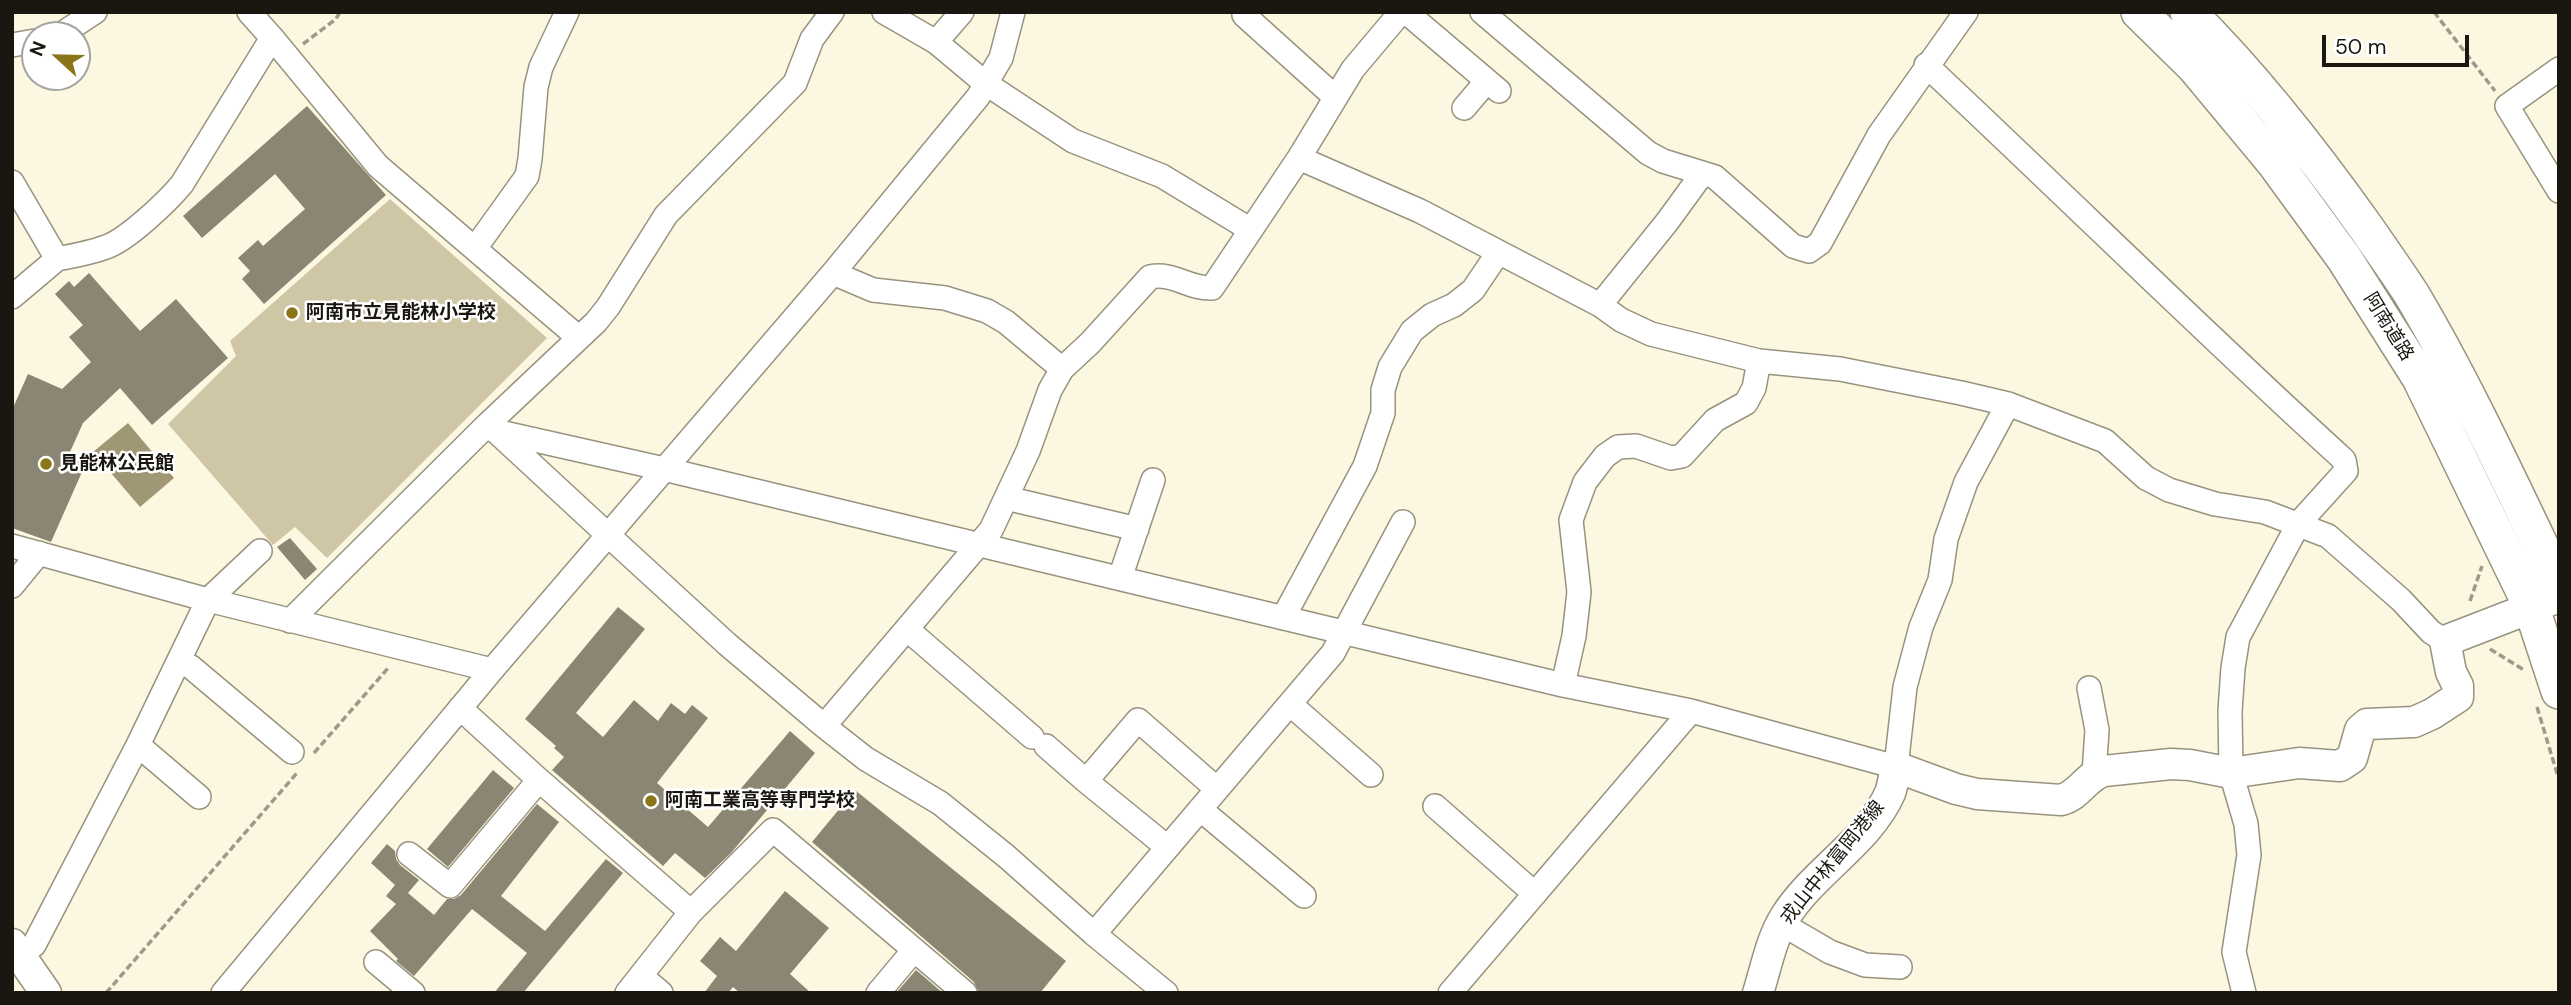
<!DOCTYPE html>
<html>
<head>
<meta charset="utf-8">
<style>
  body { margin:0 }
  #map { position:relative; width:2571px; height:1005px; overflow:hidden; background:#fcf7e1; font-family:"DM Sans",sans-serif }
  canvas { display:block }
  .frame { position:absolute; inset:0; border:14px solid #19170f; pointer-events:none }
  .north { position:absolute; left:21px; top:21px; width:70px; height:70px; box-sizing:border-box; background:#fff; border:2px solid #a3a29f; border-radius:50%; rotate:292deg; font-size:19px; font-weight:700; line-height:28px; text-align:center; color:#19170f }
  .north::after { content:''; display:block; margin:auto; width:24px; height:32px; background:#8a7518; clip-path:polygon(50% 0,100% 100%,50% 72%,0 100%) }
  .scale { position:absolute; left:2322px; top:35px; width:147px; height:32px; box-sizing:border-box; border:4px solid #19170f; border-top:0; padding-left:9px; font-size:21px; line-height:24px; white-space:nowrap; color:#19170f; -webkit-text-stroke:5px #fff; paint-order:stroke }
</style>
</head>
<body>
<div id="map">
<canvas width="2571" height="1005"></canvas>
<div class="frame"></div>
<div class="north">N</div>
<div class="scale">50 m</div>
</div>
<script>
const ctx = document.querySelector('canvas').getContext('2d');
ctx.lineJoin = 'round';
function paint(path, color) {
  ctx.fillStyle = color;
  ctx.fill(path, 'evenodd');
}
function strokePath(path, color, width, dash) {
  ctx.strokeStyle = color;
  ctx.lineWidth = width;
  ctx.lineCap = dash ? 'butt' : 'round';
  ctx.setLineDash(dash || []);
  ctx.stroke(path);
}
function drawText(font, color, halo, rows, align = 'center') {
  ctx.font = font + ' "DM Sans","Noto Sans JP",sans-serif';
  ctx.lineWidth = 5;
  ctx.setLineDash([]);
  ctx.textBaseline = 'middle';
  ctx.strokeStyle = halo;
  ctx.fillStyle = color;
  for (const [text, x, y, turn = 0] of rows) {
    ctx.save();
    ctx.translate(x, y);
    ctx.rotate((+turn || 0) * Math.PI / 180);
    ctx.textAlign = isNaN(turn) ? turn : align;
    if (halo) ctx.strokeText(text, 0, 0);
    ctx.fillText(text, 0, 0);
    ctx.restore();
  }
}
paint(new Path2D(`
  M390 199 547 338 327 558 295 527 273 545 168 424 236 356 230 341Z`), '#cec6a5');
paint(new Path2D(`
  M128 423 174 478 140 507 93 452Z`), '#a09774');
paint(new Path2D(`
  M307 106 386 195 264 304 242 279 250 271 238 258 258 240 263 246 305 209 275 174 202 238 183 216Z
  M89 273 140 331 176 299 228 358 152 425 120 388 83 423 70 452 83 458 78 471 82 472 51 542 12 528V410L28 374 62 389 91 362 69 337 83 325 55 294 69 281 74 287Z
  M290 538 317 569 305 580 277 547Z
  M618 607 645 629 576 713 603 737 634 700 658 721 671 703 685 714 692 705 708 718 657 783 708 827 790 731 815 753 731 853 705 878 675 853 663 866 552 770 564 757 554 748 556 746 525 719Z
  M493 770 514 788 448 867 427 849Z
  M855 790 1066 961 1040 993H979L974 982 812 842Z
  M537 804 559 822 501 896 545 931 606 859 623 873 523 993H494L527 953 472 909 414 976 396 961 398 959 370 931 396 904 386 896 395 885 371 863 387 844 395 851 396 859 400 865 419 880 408 893 434 915 447 899H454L461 895Z
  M785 891 829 928 790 974 811 993H740L733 987 728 993H704L717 976 700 961 720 937 736 951Z
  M916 970 943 993H896Z`), '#8b8673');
const minor = new Path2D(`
  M249 12 274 40
  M884 12 936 42 985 83 1073 141 1162 176 1251 230
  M1246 12 1244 15 1335 97
  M1406 12 1499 91
  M1482 12 1648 153 1663 161 1715 177 1793 246 1809 251 1820 243 1879 135 1966 12
  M60 35 95 12
  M936 42 962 12
  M12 45 35 41
  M1926 65C2066 196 2202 331 2344 460L2346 471 2299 523 2238 637 2233 668 2230 711 2231 773 2246 824 2249 855 2234 952 2244 993
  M2559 69 2507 106 2559 191
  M1464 108 1487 81
  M1299 158 1420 211 1600 305 1621 320 1651 334 1759 361 1840 369 1961 393 2008 404 2105 441 2146 478 2169 490 2215 504 2265 512 2328 536 2401 600 2431 632 2445 641
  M12 182 57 259C73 256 90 253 106 247 127 240 167 202 182 184L267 46 274 40 378 166 579 338 488 424 608 535 833 273 978 97 1001 58 1013 12
  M476 247 527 176 530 159 536 87 541 67 567 12
  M833 273 873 290 945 298 987 311 1006 322 1062 369
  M12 297 57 259
  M1600 305 1667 222 1702 174
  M579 338 596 322 608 307 666 215 795 83 812 39 832 12
  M495 431 664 469 1563 685 1691 711 1896 767 1905 687 1921 627 1940 580 1946 539 1966 482 2008 404
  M1006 498 1137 529
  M12 546 208 600 492 670
  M1120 578 1153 480
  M12 586 39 553
  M1283 618 1365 466 1383 413V390L1390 367 1412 331 1432 315 1454 305 1473 290 1498 253
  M290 621 488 424
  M908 630 1032 737
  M179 661 191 667 292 752
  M1563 685 1574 636 1579 592 1571 520 1585 482 1605 456 1618 447 1636 446 1671 458 1682 456 1715 420 1746 403 1754 388 1759 361
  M2089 688 2097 730 2094 774
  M1290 704 1371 775
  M460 708 539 780 691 912 627 993
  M824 726 991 530 1028 451 1050 390 1062 369 1090 343 1150 277C1173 272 1189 289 1212 288L1299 158 1353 69 1401 12
  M138 745 199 797
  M1046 746 1086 781 1138 720 1217 789
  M1086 781 1167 847
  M1435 806 1535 894
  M1200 809 1304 896
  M409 854 450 886 539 780
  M691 912 773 830 965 993
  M1782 924 1830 952 1865 965 1900 967
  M1094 934 1333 653 1403 522
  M20 955 34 945 138 745 208 600 260 551
  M376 962 413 993
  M641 976 661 993
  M223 993 492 670 608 535 727 644 824 726 866 759 940 803 1006 856 1094 934 1166 993
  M878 993 914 950
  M1450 993 1691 711`);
const major = new Path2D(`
  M12 944 46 993
  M1758 993C1766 968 1771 939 1785 917 1813 872 1869 841 1890 793 1893 785 1894 775 1896 767L1956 789 1977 794 2061 800C2080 795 2085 777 2104 771L2171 764 2190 765 2231 773 2299 763 2340 766 2352 758 2360 730 2367 724 2414 722 2432 714 2458 697V686L2451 672 2445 641 2559 597`);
const highway = new Path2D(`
  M2139 12 2195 67 2274 162 2344 258 2420 378 2531 606 2559 691
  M2188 12C2255 78 2313 153 2367 229 2382 251 2398 273 2412 295 2467 388 2512 487 2559 584`);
strokePath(minor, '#98937f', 26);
strokePath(major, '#98937f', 33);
strokePath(highway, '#98937f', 38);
strokePath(new Path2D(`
  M2434 12 2495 91
  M303 44 336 19 340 12
  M2470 601 2482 566
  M2490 649 2524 670
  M2537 707 2559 780
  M314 753 389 667
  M106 993 297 773`), '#9e9a8a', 3.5, [7, 3.5]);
strokePath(minor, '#fff', 23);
strokePath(major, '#fff', 30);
strokePath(highway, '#fff', 35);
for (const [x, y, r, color] of [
  [292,313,7,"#8a7518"],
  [46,464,7,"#8a7518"],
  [651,801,7,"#8a7518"]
]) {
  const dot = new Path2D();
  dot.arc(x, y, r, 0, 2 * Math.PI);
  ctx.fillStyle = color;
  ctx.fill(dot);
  strokePath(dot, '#fff', 2.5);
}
drawText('bold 19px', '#19170f', '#fff', [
  ["阿南市立見能林小学校",306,313],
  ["見能林公民館",60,464],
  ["阿南工業高等専門学校",665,801]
], 'left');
drawText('19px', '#19170f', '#fff', [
  ["阿南道路",2388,327,58],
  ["戎山中林富岡港線",1833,863,-51]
]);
</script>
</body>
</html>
